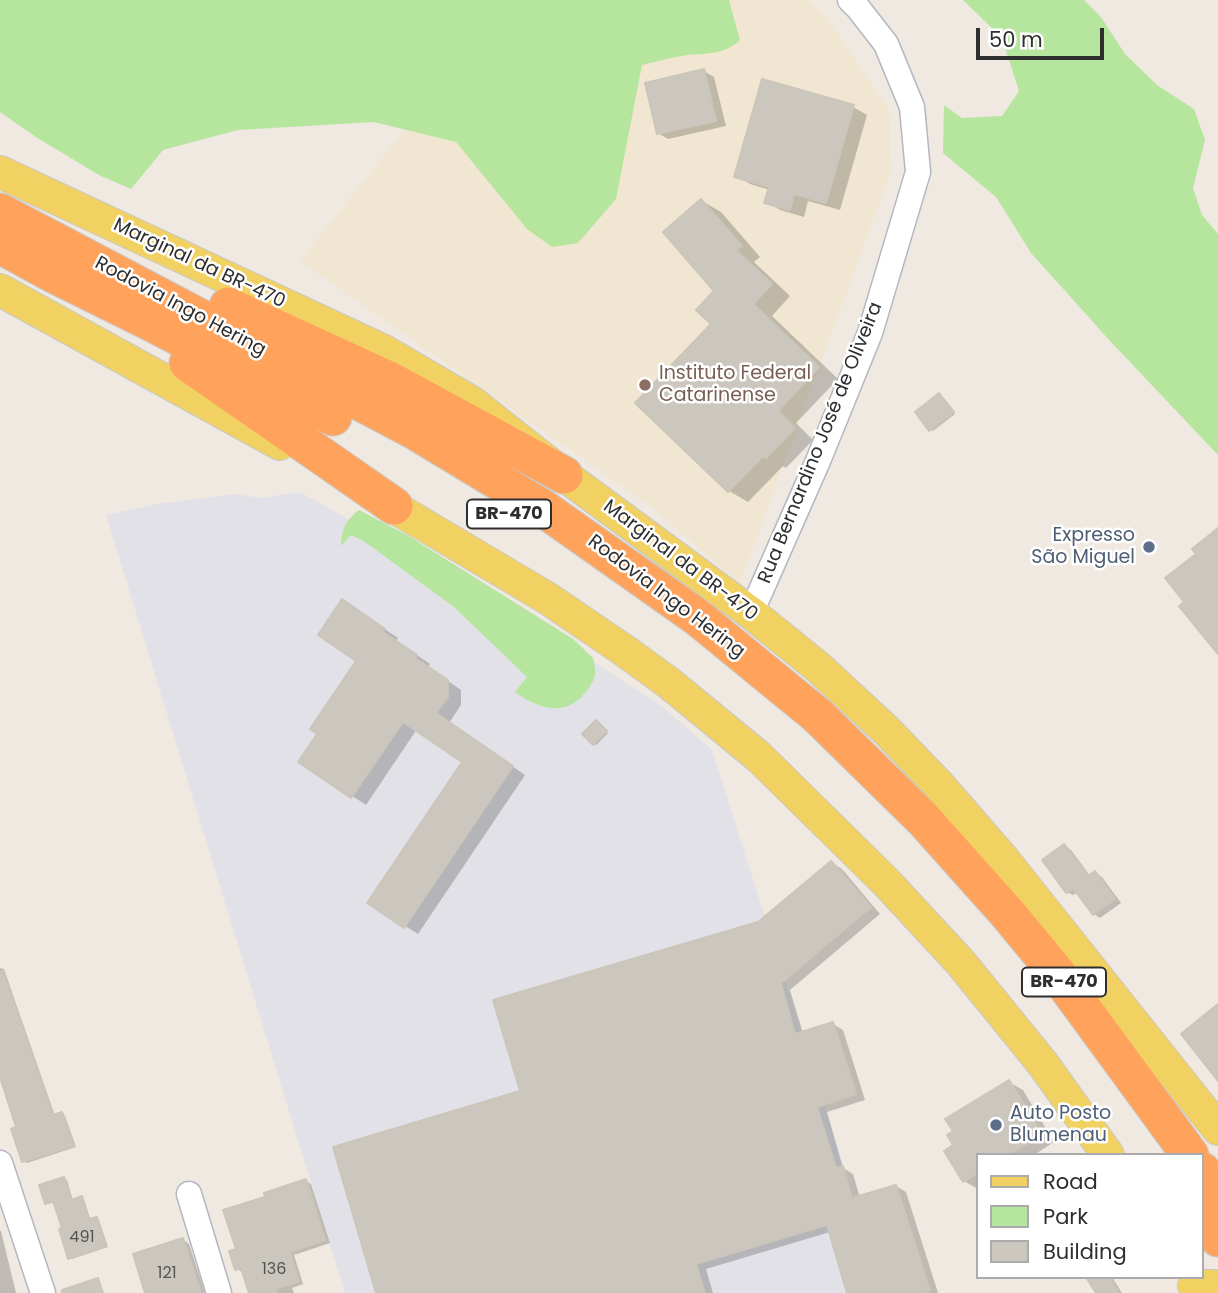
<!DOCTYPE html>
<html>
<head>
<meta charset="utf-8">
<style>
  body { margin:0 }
  #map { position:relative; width:1218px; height:1293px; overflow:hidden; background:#efe9e1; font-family:Poppins,sans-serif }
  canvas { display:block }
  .legend { position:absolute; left:976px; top:1153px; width:228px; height:126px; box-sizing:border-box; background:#fff; border:2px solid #ababab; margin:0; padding:9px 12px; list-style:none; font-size:21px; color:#2e2e2e }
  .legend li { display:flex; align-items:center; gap:14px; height:35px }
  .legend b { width:35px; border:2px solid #ababab }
  .scale { position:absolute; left:976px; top:28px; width:128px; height:32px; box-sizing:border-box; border:4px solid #2e2e2e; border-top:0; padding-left:9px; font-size:21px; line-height:24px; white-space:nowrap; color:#2e2e2e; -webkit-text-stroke:5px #fff; paint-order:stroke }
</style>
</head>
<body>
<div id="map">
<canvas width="1218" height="1293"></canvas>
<ul class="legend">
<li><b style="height:9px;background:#f2d163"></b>Road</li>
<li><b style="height:19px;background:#b6e59e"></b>Park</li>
<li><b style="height:19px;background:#cbc7bf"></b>Building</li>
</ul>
<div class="scale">50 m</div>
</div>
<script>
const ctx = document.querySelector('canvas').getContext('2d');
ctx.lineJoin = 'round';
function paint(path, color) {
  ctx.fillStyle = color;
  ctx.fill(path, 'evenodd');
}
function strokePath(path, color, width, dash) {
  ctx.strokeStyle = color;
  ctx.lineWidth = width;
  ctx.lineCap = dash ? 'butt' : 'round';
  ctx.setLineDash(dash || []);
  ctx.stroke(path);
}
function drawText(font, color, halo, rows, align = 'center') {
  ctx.font = font + ' Poppins,sans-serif';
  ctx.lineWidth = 5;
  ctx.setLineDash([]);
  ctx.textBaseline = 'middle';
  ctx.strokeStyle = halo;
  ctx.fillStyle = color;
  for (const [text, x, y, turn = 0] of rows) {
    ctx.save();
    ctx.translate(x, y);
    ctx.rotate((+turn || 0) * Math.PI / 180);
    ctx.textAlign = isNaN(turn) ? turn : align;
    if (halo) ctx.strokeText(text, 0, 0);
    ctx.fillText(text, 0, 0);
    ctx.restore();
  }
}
paint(new Path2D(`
  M300 492 543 629 663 707 712 750 884 1293H345L106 515 157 504 236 494 260 498Z`), '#e3e1e8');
paint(new Path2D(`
  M509 0H809L828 19 889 110 891 171 740 584 653 508 300 261Z`), '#f0e6d1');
paint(new Path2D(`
  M0 0H729L740 40C721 57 705 52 681 56 668 58 655 62 642 65L616 199 578 243 552 247 527 229 456 142 374 122 238 130 163 150 131 189 99 175 36 137 0 112Z
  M963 0H1084L1101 17 1125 54 1157 85 1194 109 1205 140 1193 188 1202 215 1218 234V455L1111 342 1031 253 996 197 943 153 944 105 962 118 1002 116 1019 91 1002 38Z
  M359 510 407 535 573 639 593 658C594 663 596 670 595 675 594 681 588 690 584 694 564 718 537 708 515 692L527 677 454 607 365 542 351 535 341 546C342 529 345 521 359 510Z`), '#b6e59e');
paint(new Path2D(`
  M704 71 714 77 726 126 668 139 658 133Z
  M853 107 867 115 840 210 808 201 804 217 780 210 766 202 770 190 750 184 737 176Z
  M702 201 721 212 760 257 754 262 790 296 772 316 838 379 796 423 813 440 786 468 783 466 748 502 729 491 638 403 713 324 716 291Z
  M942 397 955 414 933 431 917 413Z
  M356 610 398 638 396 641 430 664 428 667 461 690V705L449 723 525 775 418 934 405 926 465 761 417 729 366 805 300 761 320 733 359 661Z
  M599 724 608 733 596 745 594 744Z
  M1065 846 1071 850 1091 877 1095 873 1102 877 1121 903 1100 918 1094 914 1078 892 1073 895 1067 892Z
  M832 863 842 869 880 914 790 990 803 1033 833 1024 843 1030 865 1100 827 1112 843 1168 853 1174 860 1198 896 1186 906 1192 938 1293H848L830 1232 706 1269 713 1293H378L522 1092 759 923Z
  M0 968 4 969 55 1116 62 1114 65 1116 76 1147 27 1163 23 1161 18 1128 0 1073Z
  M1009 1082 1023 1090 1054 1142 1034 1155H978V1189L964 1181Z
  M64 1179 67 1180 73 1201 81 1198 84 1200 91 1221 96 1219 99 1220 108 1247 72 1259 70 1258 64 1229 55 1202 49 1204 46 1202Z
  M306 1181 311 1184 330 1243 294 1255 303 1284 292 1288 294 1293H251L244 1271 242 1272 236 1268 238 1250 268 1198Z
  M0 1231H1L16 1293H0Z
  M183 1240 189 1244 205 1293H147Z
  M1088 1277H1112L1122 1293H1098Z`), '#0003');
const building = new Path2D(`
  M704 69 716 121 657 134 645 83Z
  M762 79 854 105 826 203 794 194 790 210 764 203 769 187 734 177Z
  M701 199 742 246 736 250 772 284 753 304 819 367 778 411 795 428 766 458 763 456 728 492 635 403 711 324 696 310 714 291 663 232Z
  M939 393 954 412 929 431 915 412Z
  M1218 528V654L1179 606 1184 602 1165 578 1196 554 1192 549Z
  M342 599 385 629 383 632 417 655 415 658 448 680V697L436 713 513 766 404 928 367 903 462 762 403 722 351 798 298 762 317 734 310 729 356 661 318 635Z
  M596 720 607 731 593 745 582 734Z
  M1064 844 1088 876 1095 871 1115 899 1093 915 1073 888 1066 893 1042 860Z
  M831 861 871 907 781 983 795 1034 833 1022 856 1094 817 1107 836 1168 843 1166 852 1198 896 1185 930 1291 923 1293H847L827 1225 696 1264 705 1293H376L333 1147 520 1091 493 1000 758 922Z
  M3 971 53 1115 62 1112 74 1146 22 1162 11 1129 16 1127 0 1077V972Z
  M1218 1004V1081L1181 1034Z
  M1009 1080 1042 1134 1008 1155H978V1173L963 1182 944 1151 953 1145 947 1135 953 1131 945 1119Z
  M64 1177 72 1200 82 1196 89 1219 97 1217 106 1246 68 1259 59 1229 62 1228 53 1201 45 1204 39 1185Z
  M306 1179 325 1240 290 1252 299 1281 275 1289 276 1293H249L241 1268 235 1270 229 1251 236 1249 223 1210 265 1197 264 1193Z
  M183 1238 201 1293H145L133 1254Z
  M1086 1277H1109L1119 1293H1096Z
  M98 1278 103 1293H62V1290Z`);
paint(building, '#cbc7bf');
strokePath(building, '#cbc5ba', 2);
const minor = new Path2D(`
  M751 613 818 461 870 333 918 172 912 107 886 44 858 8 850 0
  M0 1163 43 1293
  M189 1194 219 1293`);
const major = new Path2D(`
  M0 172 384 351 473 403 564 475 751 613 819 668 887 731 938 784 1004 860 1218 1129
  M0 290 280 444
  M372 494 547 598 625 651 669 683 759 757 887 883 961 963 1043 1064 1108 1155
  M1194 1286H1218`);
const highway = new Path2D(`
  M0 212 415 431 544 509 697 617 818 716 924 820 1008 914 1056 972 1190 1155
  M0 245 53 274 152 323 333 417
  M228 306 391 381 564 475
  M188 363 394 506
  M1202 1171 1218 1194
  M1202 1215 1218 1238`);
strokePath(minor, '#b4b7c1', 27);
strokePath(major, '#c9c9c9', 34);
strokePath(highway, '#c9c9c9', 39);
strokePath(minor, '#fff', 24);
strokePath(major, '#f2d163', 32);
strokePath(highway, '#ffa35c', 37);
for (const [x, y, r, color] of [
  [645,385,7,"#8d6e63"],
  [1149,547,7,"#5c6f8a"],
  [996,1125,7,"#5c6f8a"]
]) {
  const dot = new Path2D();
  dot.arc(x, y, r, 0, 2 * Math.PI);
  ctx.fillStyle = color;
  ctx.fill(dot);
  strokePath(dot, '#fff', 2.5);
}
drawText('16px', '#555452', null, [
  ["491",82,1238],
  ["136",274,1270],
  ["121",167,1274]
]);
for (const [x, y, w] of [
  [509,514,84],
  [1064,982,84]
]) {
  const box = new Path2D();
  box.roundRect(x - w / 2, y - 14.5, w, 29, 5);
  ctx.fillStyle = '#fff';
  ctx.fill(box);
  strokePath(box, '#2e2e2e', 2);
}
drawText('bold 18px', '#2e2e2e', null, [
  ["BR-470",509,514],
  ["BR-470",1064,982]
]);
drawText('19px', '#2e2e2e', '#fff', [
  ["Marginal da BR-470",199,264,25],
  ["Rodovia Ingo Hering",180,307,28],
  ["Rua Bernardino José de Oliveira",821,443,-68],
  ["Marginal da BR-470",680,561,37],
  ["Rodovia Ingo Hering",666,597,37]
]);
drawText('19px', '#785e54', '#fff', [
  ["Instituto Federal",659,374],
  ["Catarinense",659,396]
], 'left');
drawText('19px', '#4e5e75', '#fff', [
  ["Expresso",1135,536],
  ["São Miguel",1135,558],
  ["Auto Posto",1010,1114,"left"],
  ["Blumenau",1010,1136,"left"]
], 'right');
</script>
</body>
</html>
